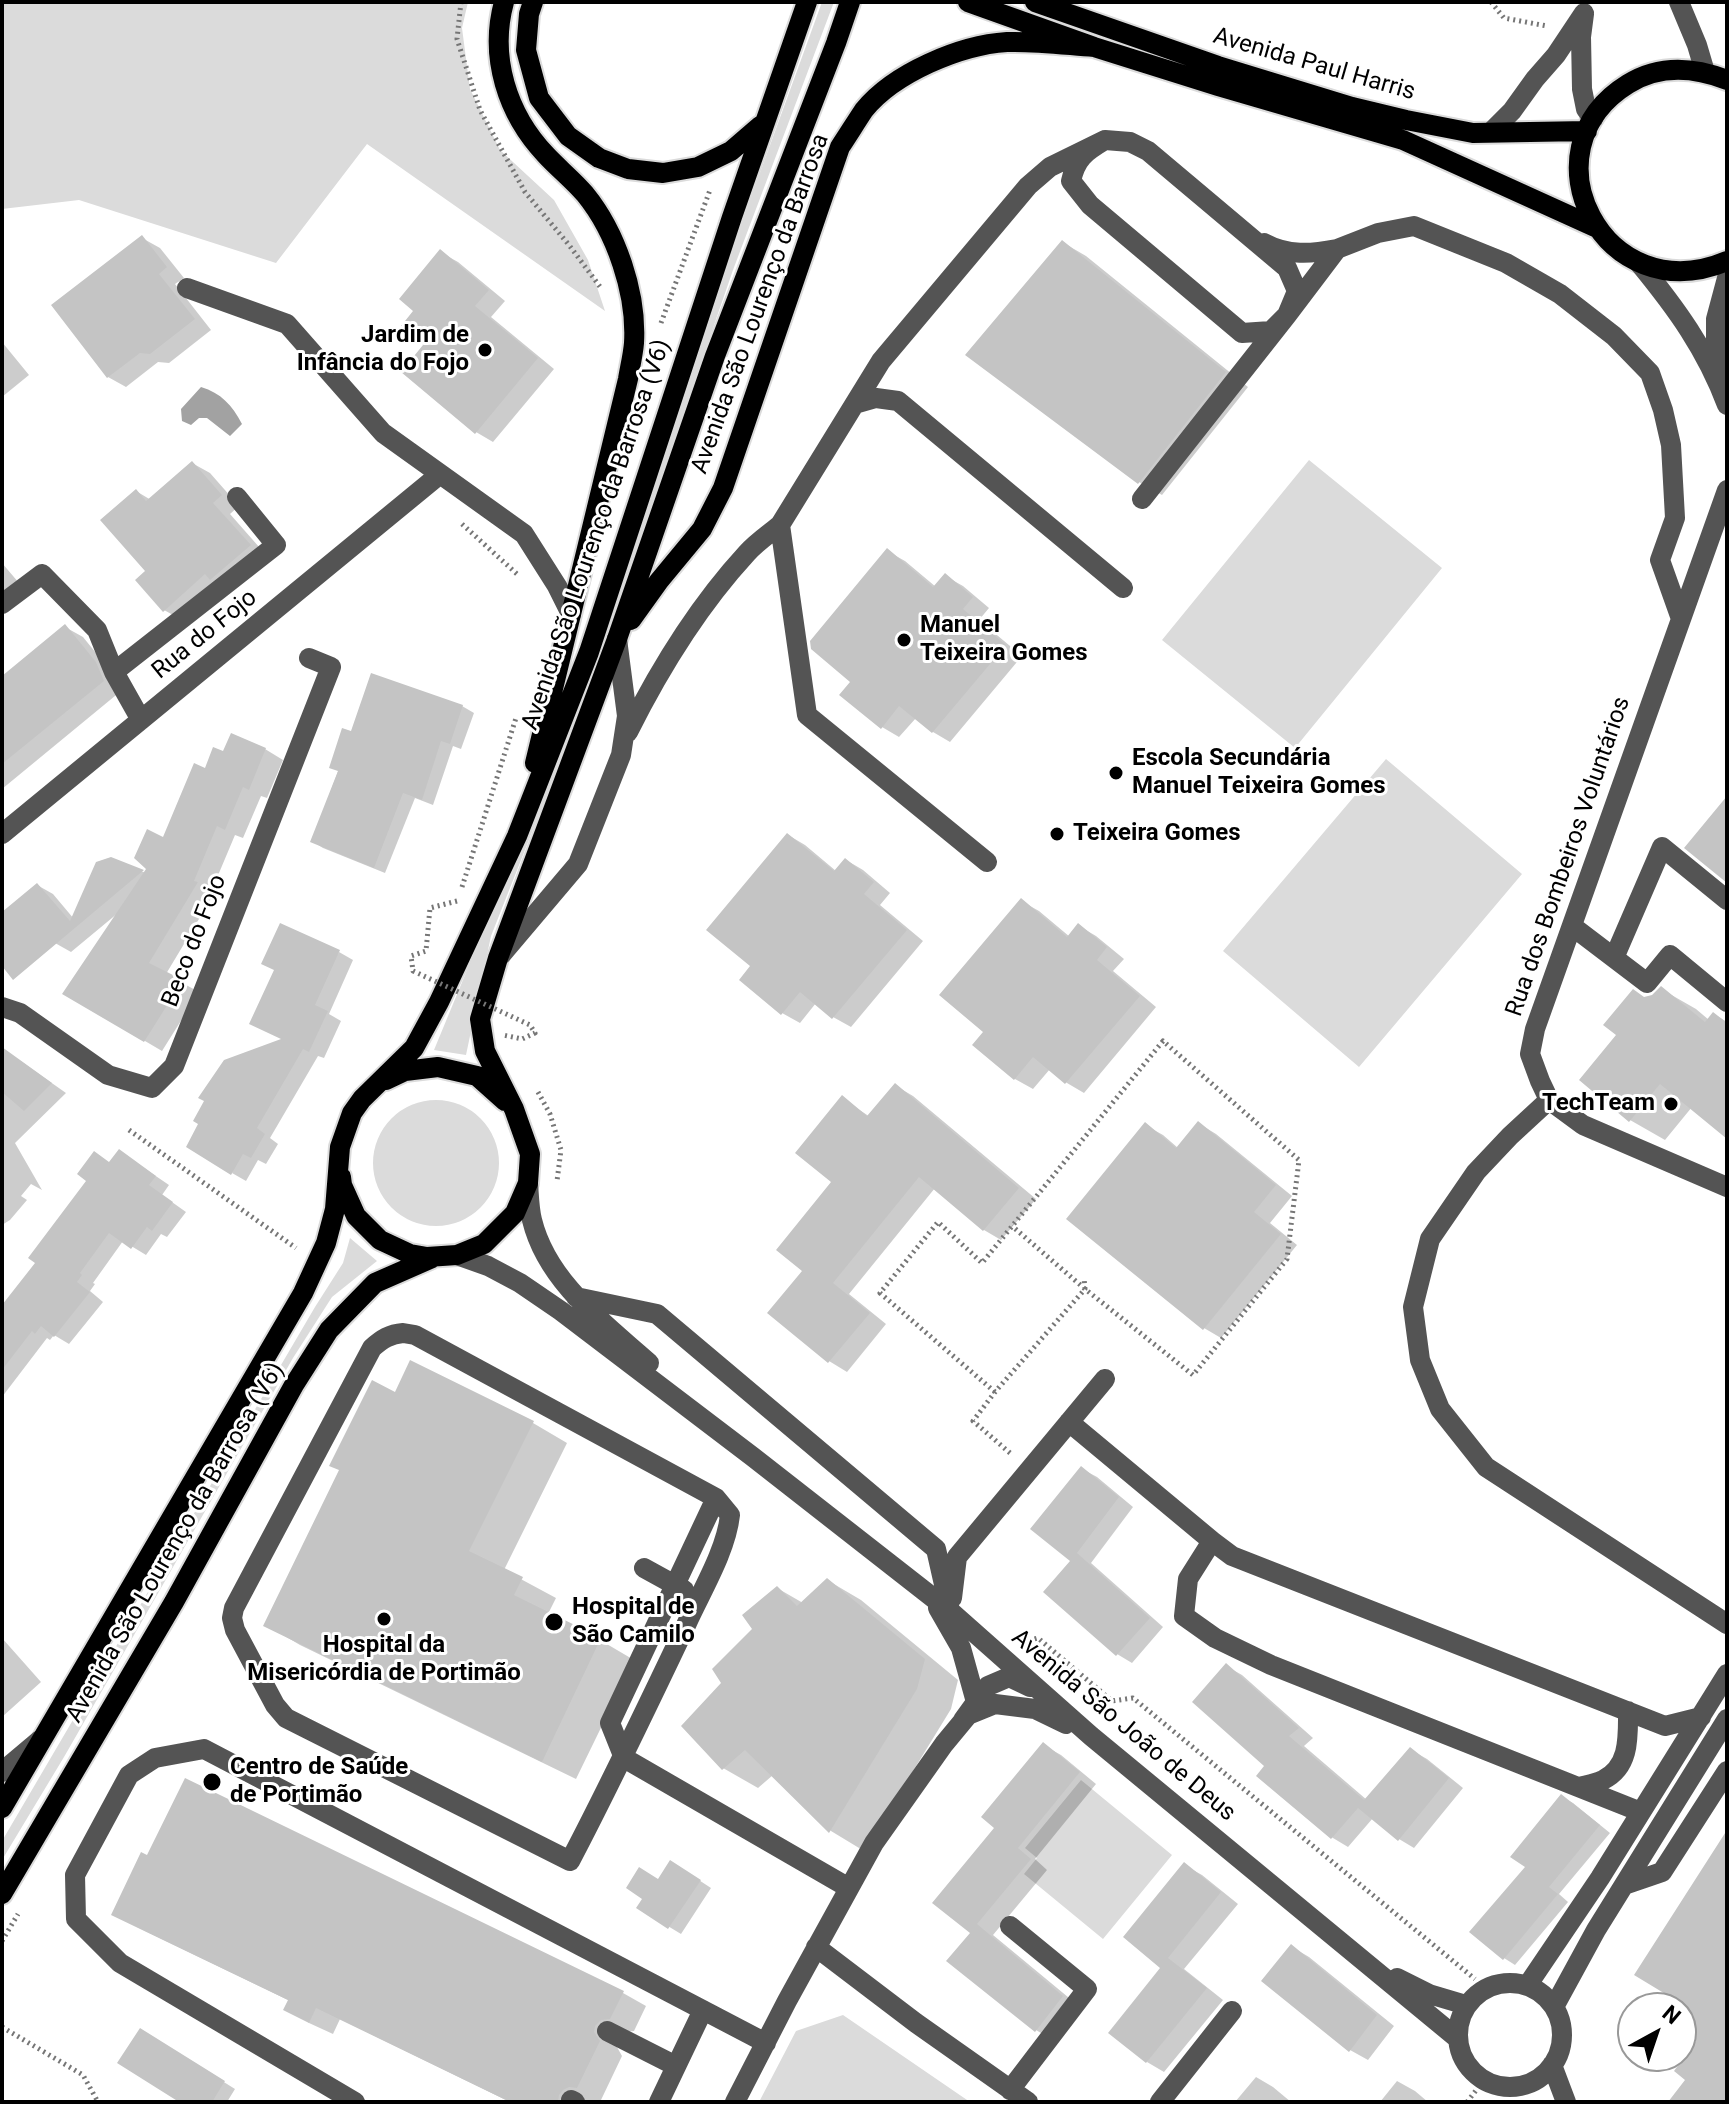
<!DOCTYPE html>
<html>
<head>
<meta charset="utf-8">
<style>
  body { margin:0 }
  #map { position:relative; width:1729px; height:2104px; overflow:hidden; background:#fff; font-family:Roboto,sans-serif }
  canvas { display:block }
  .frame { position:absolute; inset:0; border:4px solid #000; pointer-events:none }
  .north { position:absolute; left:1617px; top:1992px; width:80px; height:80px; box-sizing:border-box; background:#fff; border:2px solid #999; border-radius:50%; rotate:40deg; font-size:22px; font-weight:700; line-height:32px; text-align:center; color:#000 }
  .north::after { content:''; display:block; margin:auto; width:28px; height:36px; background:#000; clip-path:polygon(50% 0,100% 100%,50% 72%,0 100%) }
</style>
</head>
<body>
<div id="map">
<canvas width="1729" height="2104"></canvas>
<div class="frame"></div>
<div class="north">N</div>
</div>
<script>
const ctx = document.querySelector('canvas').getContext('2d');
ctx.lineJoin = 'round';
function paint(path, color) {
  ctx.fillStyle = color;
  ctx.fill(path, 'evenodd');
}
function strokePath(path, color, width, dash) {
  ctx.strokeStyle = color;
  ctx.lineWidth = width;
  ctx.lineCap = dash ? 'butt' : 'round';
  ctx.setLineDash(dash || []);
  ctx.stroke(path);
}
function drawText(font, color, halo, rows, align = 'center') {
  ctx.font = font + ' Roboto,sans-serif';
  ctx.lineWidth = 6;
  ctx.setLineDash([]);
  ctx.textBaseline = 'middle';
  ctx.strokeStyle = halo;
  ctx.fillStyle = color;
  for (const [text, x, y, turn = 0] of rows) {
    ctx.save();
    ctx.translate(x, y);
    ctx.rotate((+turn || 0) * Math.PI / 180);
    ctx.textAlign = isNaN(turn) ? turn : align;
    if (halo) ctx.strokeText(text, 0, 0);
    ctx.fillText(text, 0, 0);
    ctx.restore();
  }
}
paint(new Path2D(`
  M2 2H468L462 28 470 89 500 150 554 200 588 260 605 311 367 144 276 263 79 200 2 209Z
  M822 2H834L733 270 648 517 557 769 491 936 466 1055 434 1050 555 757 729 258Z
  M1309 460 1442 568 1295 748 1162 640Z
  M1386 759 1522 874 1359 1067 1223 951Z
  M373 1163a63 63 0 1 1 126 0a63 63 0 1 1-126 0Z
  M350 1238 377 1261 332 1297 293 1358 64 1757 2 1860V1841L315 1307 343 1263Z
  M1081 1780 1172 1855 1103 1939 1024 1874 1037 1858 1025 1848Z
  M843 2015 970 2102H759L796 2031Z`), '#dbdbdb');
paint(new Path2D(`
  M201 387C221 393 232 405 242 424L230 436 207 418H199L191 425 182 421 181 409Z`), '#a2a2a2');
paint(new Path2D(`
  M142 238 160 248 184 278 175 284 211 330 169 363 158 362 126 387 108 377Z
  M1062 242 1086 256 1248 387 1162 495 1139 482Z
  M440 252 458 262 505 301 491 317 554 369 493 442 476 432 426 345 416 311Z
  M2 342 29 375 2 397Z
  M192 463 210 473 239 506 230 514 267 556 182 620 164 610 148 571 136 491 151 500Z
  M887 551 905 561 936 587 945 576 963 586 989 608 979 620 1022 656 950 742 933 732 916 718 899 737 882 727 853 681Z
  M2 563 19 583 2 598Z
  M65 627 83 637 113 674 121 691 2 789V678Z
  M462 706 474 713 461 749 453 746 433 805 415 798 385 873 323 848 312 841 352 734Z
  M232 735 265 749 283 760 267 798 261 796 243 838 235 835 211 892 214 894 166 974 199 992 162 1051 65 994 118 913 71 952 55 943 2 963V915L37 885 53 894 74 919 111 859 146 873 206 771 224 754Z
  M788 835 805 845 836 871 846 860 863 870 890 893 880 905 923 941 851 1027 833 1017 816 1003 800 1023 782 1013 753 966Z
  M1021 901 1039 911 1070 937 1079 926 1096 936 1124 959 1113 971 1156 1007 1084 1093 1067 1083 1050 1069 1033 1089 1015 1079 975 1045 986 1032Z
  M339 952 353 960 329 1014 341 1021 324 1058 318 1056 270 1138 278 1144 266 1164 258 1160 246 1181 232 1173 284 1040Z
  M1661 989 1696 1009 1709 1020 1714 1014 1727 1022V1136L1692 1107 1665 1140 1630 1120 1646 999 1653 997Z
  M2 1053 19 1060 66 1093 15 1143 42 1190 31 1184 21 1196 27 1200 10 1220 2 1225Z
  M896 1086 913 1096 1036 1199 1001 1240 984 1230 935 1188 849 1294 886 1324 847 1372 829 1361 770 1313 805 1271 834 1182 842 1098 870 1117Z
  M1198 1123 1216 1134 1292 1196 1270 1223 1297 1245 1221 1338 1204 1328 1145 1125 1163 1135 1178 1148Z
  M119 1151 169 1185 162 1195 186 1212 167 1237 161 1234 146 1255 123 1241 93 1283 95 1284 90 1291 103 1302 69 1344 54 1335 50 1340 47 1338 2 1397V1308Z
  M396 1394 533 1423 567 1443 504 1570 556 1598 548 1614 600 1640 634 1660 576 1779 300 1645 266 1625Z
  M1082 1469 1097 1477 1133 1507 1091 1563 1163 1627 1132 1663 1117 1654 1073 1560Z
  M827 1580 861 1600 958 1680 951 1709 864 1851 831 1831 773 1775 758 1788 723 1768 724 1683 777 1588 803 1603Z
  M2 1638 41 1682 2 1717Z
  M1226 1666 1242 1675 1313 1738 1304 1746 1367 1800 1411 1750 1427 1759 1463 1788 1414 1848 1399 1839 1373 1818 1348 1847 1333 1838 1259 1776 1267 1766Z
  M1043 1745 1061 1755 1096 1784 1035 1859 1047 1870 993 1935 1080 2007 1054 2041 1036 2030 972 1933 997 1827Z
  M1562 1797 1573 1803 1610 1833 1559 1894 1568 1902 1515 1965 1504 1958 1528 1866Z
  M1184 1865 1202 1875 1238 1904 1184 1969 1223 2000 1164 2072 1147 2062 1163 1967Z
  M682 1869 711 1888 681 1934 638 1908 659 1881Z
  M137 1927 623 1993 646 2006 634 2031 625 2032 618 2039 617 2047 622 2056 601 2100 510 2102 340 2019 333 2034 309 2023 290 2001Z
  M1292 1947 1309 1957 1394 2026 1368 2060 1350 2050Z
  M152 2037 235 2089 227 2102H183Z
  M1256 2077 1273 2087 1291 2102H1235Z
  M1397 2081 1415 2091 1428 2102H1380Z`), '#0003');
paint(new Path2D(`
  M142 235 167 267 159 274 195 319 150 354 140 353 107 378 51 305Z
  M1062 240 1226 372 1138 484 965 355Z
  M440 249 489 290 475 306 538 358 475 434 401 372 423 345 401 326 413 311 399 299Z
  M192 461 222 495 213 503 251 545 210 580 205 574 163 612 135 580 145 571 100 520 136 489 146 501Z
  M887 548 933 587 945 573 973 597 963 609 1006 645 932 733 899 706 881 729 839 695 850 682 811 649 810 641Z
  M65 624 96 662 104 681 2 764V676Z
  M371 673 463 705 450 744 441 741 422 800 403 793 374 868 310 842 338 771 329 768 342 728 351 731Z
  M231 733 266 748 249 790 243 787 225 830 217 826 194 881 198 882 149 963 183 980 144 1042 62 994 146 869 134 858 147 829 163 837 194 763 205 768 213 747 223 751Z
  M1727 796V883L1684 848Z
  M787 833 834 871 845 858 874 882 864 894 907 930 832 1019 800 992 781 1015 739 980 750 966 706 930Z
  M111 857 144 870 13 980 2 966V912L37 883 70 921 96 862Z
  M1021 898 1067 937 1078 923 1107 947 1097 960 1140 996 1065 1084 1033 1057 1014 1080 972 1045 983 1032 939 995Z
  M280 923 340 950 315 1005 328 1011 309 1052 303 1049 257 1128 265 1134 251 1158 243 1154 231 1175 186 1147 198 1124 193 1121 204 1101 198 1098 224 1060 281 1039 249 1024 274 970 261 964Z
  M1661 986 1705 1022 1713 1012 1727 1023V1139L1660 1084 1629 1122 1579 1080 1616 1035 1603 1025 1633 989 1644 997 1652 995Z
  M2 1047 52 1083 24 1111 2 1092Z
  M895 1083 1019 1188 983 1231 919 1177 833 1283 870 1313 828 1363 767 1313 802 1271 776 1250 831 1182 795 1153 842 1095 867 1116Z
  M1198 1121 1276 1185 1254 1212 1281 1234 1203 1330 1066 1219 1145 1122 1176 1148Z
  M119 1149 156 1176 149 1185 173 1202 152 1231 147 1227 131 1249 109 1233 80 1273 82 1275 77 1282 90 1292 54 1337 41 1326 35 1334 32 1331 2 1370V1305L35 1263 28 1258 86 1181 77 1174 94 1151 109 1162Z
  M410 1360 534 1421 469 1551 523 1577 514 1595 601 1638 542 1762 263 1626 339 1470 329 1466 372 1380 395 1392Z
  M1081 1466 1119 1497 1077 1553 1150 1618 1116 1656 1043 1592 1070 1561 1030 1529Z
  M827 1578 925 1659 917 1689 829 1833 745 1750 722 1770 681 1726 721 1683 712 1669 752 1629 742 1615 777 1586 797 1606Z
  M1226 1663 1299 1728 1289 1736 1364 1800 1410 1747 1449 1778 1398 1841 1358 1808 1331 1839 1256 1776 1264 1766 1192 1702Z
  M1043 1742 1080 1772 1018 1848 1031 1859 977 1924 1063 1996 1035 2032 946 1961 970 1933 932 1903 994 1828 981 1817Z
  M185 1778 624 1991 610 2019 601 2020 595 2026 594 2032 600 2041 577 2088 569 2087 563 2090 559 2095 558 2102H510L316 2008 309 2023 283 2010 288 2000 111 1915 141 1852 147 1855Z
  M1561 1794 1600 1825 1549 1887 1558 1894 1503 1960 1469 1932 1525 1867 1510 1857Z
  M1727 1830V2102H1668L1685 2080 1674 2071 1696 2041 1681 2028V2008H1664L1672 1998 1634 1975Z
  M670 1860 701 1880 668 1929 636 1908 642 1899 626 1888 639 1867 658 1879Z
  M1184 1862 1221 1892 1168 1958 1207 1988 1146 2063 1108 2033 1160 1968 1123 1937Z
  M1291 1944 1377 2015 1349 2052 1261 1981Z
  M140 2028 225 2081 212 2102H179L117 2063Z`), '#c4c4c4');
const major = new Path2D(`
  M504 2C489 57 507 114 546 155 558 168 573 180 585 194 616 232 637 293 634 343 633 355 630 367 628 379L535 763
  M533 2 529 14 526 50 539 98 568 136 599 158 628 169 663 173 698 167 731 151 760 126
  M968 2 1094 47 1218 86 1403 140 1597 228
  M1035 2 1218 66 1352 107 1406 120 1473 133 1587 131
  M1727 80C1694 67 1660 64 1628 84 1521 150 1604 313 1727 261
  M631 620 659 581 702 529 723 488 840 147C848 135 856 122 864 110 894 73 960 45 1007 42 1036 41 1066 45 1094 47
  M386 1080 405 1071 438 1067 477 1076 505 1101
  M341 1177 342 1185 356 1216 380 1240 410 1254 427 1257 457 1255 484 1244 515 1213 528 1183 530 1154 514 1109 485 1051 480 1019 498 958 617 639 715 356 836 43 850 2
  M2 1808 303 1293 326 1243 335 1209 340 1147 352 1113 362 1099 414 1048 439 1002 517 836 589 652 732 217 807 2
  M2 1894 174 1602 294 1385 329 1330 375 1283 432 1258`);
strokePath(major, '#dbdbdb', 24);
strokePath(new Path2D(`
  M461 2 457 39 480 110 525 192 569 245 601 288
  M1491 2 1504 18 1547 26
  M661 323 710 190
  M462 524 517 574
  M462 887 516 718
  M538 1092 550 1114 561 1150 557 1181
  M129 1130 296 1248
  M995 1392 880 1293 938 1222 982 1263 1163 1041 1299 1160 1287 1259 1193 1375 1085 1289 1012 1226
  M1010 1453 973 1421 995 1392 1085 1289 1084 1278
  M1023 1642 1038 1638 1112 1701 1133 1698 1475 1979
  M2 1941 18 1914
  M2 2027 83 2075 98 2102
  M1467 2102 1484 2080`), '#767676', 5, [2, 4]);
strokePath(new Path2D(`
  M1679 2 1697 45 1705 72
  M1584 14 1581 37 1582 89 1586 109 1593 119
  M1491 132 1512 111 1535 79 1556 55 1584 13
  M1105 140 1130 142 1148 151 1287 268 1297 291 1287 315 1271 331 1242 333 1090 205 1071 181C1076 158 1085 152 1105 140Z
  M1337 249 1378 233 1414 226 1506 263 1560 294 1614 336 1650 373 1663 410 1671 445 1675 518 1660 560 1681 619
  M1639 263C1676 308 1706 349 1727 405
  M187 288 287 324 383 433 524 534 557 586 571 614
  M1716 374V319L1727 278
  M855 404 876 398 898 401 1123 588
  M1727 490 1535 1029 1530 1054 1540 1081 1549 1100 1583 1125 1727 1187
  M1142 499 1287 315 1337 249C1311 254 1288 256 1264 243
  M2 604 42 574 97 630 114 672 141 720
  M114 672 276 545 237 497
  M628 732C659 670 700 604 747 553 757 542 769 534 780 525
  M2 834 439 475
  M987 862 807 715 780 525 881 361 1028 186 1050 167 1105 140
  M1572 926 1647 983 1670 955 1727 1002
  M501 955 578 864 621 755 627 716 617 639
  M1614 958 1662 847 1727 900
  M2 1007 20 1013 108 1075 152 1088 174 1066 331 667 309 658
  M1549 1100 1510 1136 1476 1172 1430 1239 1413 1307 1420 1360 1440 1409 1486 1467 1727 1624
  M528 1183C529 1195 529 1208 532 1220 547 1282 604 1323 649 1363
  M457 1255 488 1266 520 1283 561 1311 753 1457 950 1611 1091 1736 1457 2038
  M576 1297 657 1314 936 1549 950 1611
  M403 1333 415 1335 716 1498 730 1515C726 1551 702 1590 687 1623 649 1703 611 1783 570 1861L286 1718 275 1705 235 1630 232 1618 234 1608 372 1348C382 1339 390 1334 403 1333Z
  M1069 1422 1212 1541 1188 1579 1184 1616 1215 1638 1271 1665 1641 1812
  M716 1498 610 1723 624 1758 849 1888
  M1212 1541 1232 1556 1665 1726 1701 1717
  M644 1568 684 1590
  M952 1598 957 1557 1105 1379
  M938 1608 961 1648 976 1702 963 1720
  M976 1702 988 1686 1009 1677 1030 1687
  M2 1772 40 1740
  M1578 1787C1586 1785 1596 1784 1603 1780 1630 1767 1628 1737 1628 1711
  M1624 1885 1662 1872 1727 1771
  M816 1947 916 2023 1028 2102
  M1397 1978 1429 1994 1466 2005
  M1458 2035a52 52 0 1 1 104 0a52 52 0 1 1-104 0Z
  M1527 1986 1600 1878 1727 1674
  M1554 2007 1596 1930 1727 1719
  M607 2031 676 2066
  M1552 2065 1566 2102
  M1010 2090 1087 1989 1010 1926
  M571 2100 575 2102
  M355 2102 120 1963 76 1919 75 1875 129 1775 155 1758 204 1749 766 2043
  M659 2102 703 2010
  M735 2102 787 2001 874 1843 944 1744 968 1715 995 1704 1035 1709 1066 1724
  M1160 2102 1232 2011`), '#545454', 20);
strokePath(major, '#000', 20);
strokePath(new Path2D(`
  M457 901 430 908 426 951 411 956 413 971 530 1025 535 1033 522 1039 503 1035`), '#767676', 5, [2, 4]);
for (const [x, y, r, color] of [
  [485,350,8,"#000"],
  [904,640,8,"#000"],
  [1116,773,8,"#000"],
  [1057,834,8,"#000"],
  [1671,1104,8,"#000"],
  [384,1619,8,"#000"],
  [554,1622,10,"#000"],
  [212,1782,10,"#000"]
]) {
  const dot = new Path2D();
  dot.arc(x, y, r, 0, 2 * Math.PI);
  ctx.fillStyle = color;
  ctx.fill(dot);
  strokePath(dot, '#fff', 3);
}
drawText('24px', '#000', '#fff', [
  ["Avenida Paul Harris",1314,65,16],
  ["Avenida São Lourenço da Barrosa",761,304,-70],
  ["Avenida São Lourenço da Barrosa (V6)",597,535,-71],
  ["Rua do Fojo",205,635,-39],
  ["Rua dos Bombeiros Voluntários",1569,857,-71],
  ["Beco do Fojo",195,941,-69],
  ["Avenida São Lourenço da Barrosa (V6)",176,1543,-60],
  ["Avenida São João de Deus",1123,1726,40]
]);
drawText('bold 24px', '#000', '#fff', [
  ["Jardim de",469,336,"right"],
  ["Infância do Fojo",469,364,"right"],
  ["Manuel",920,626],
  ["Teixeira Gomes",920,654],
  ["Escola Secundária",1132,759],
  ["Manuel Teixeira Gomes",1132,787],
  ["Teixeira Gomes",1073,834],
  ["TechTeam",1655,1104,"right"],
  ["Hospital de",572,1608],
  ["São Camilo",572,1636],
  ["Hospital da",384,1646,"center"],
  ["Misericórdia de Portimão",384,1674,"center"],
  ["Centro de Saúde",230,1768],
  ["de Portimão",230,1796]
], 'left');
</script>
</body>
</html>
